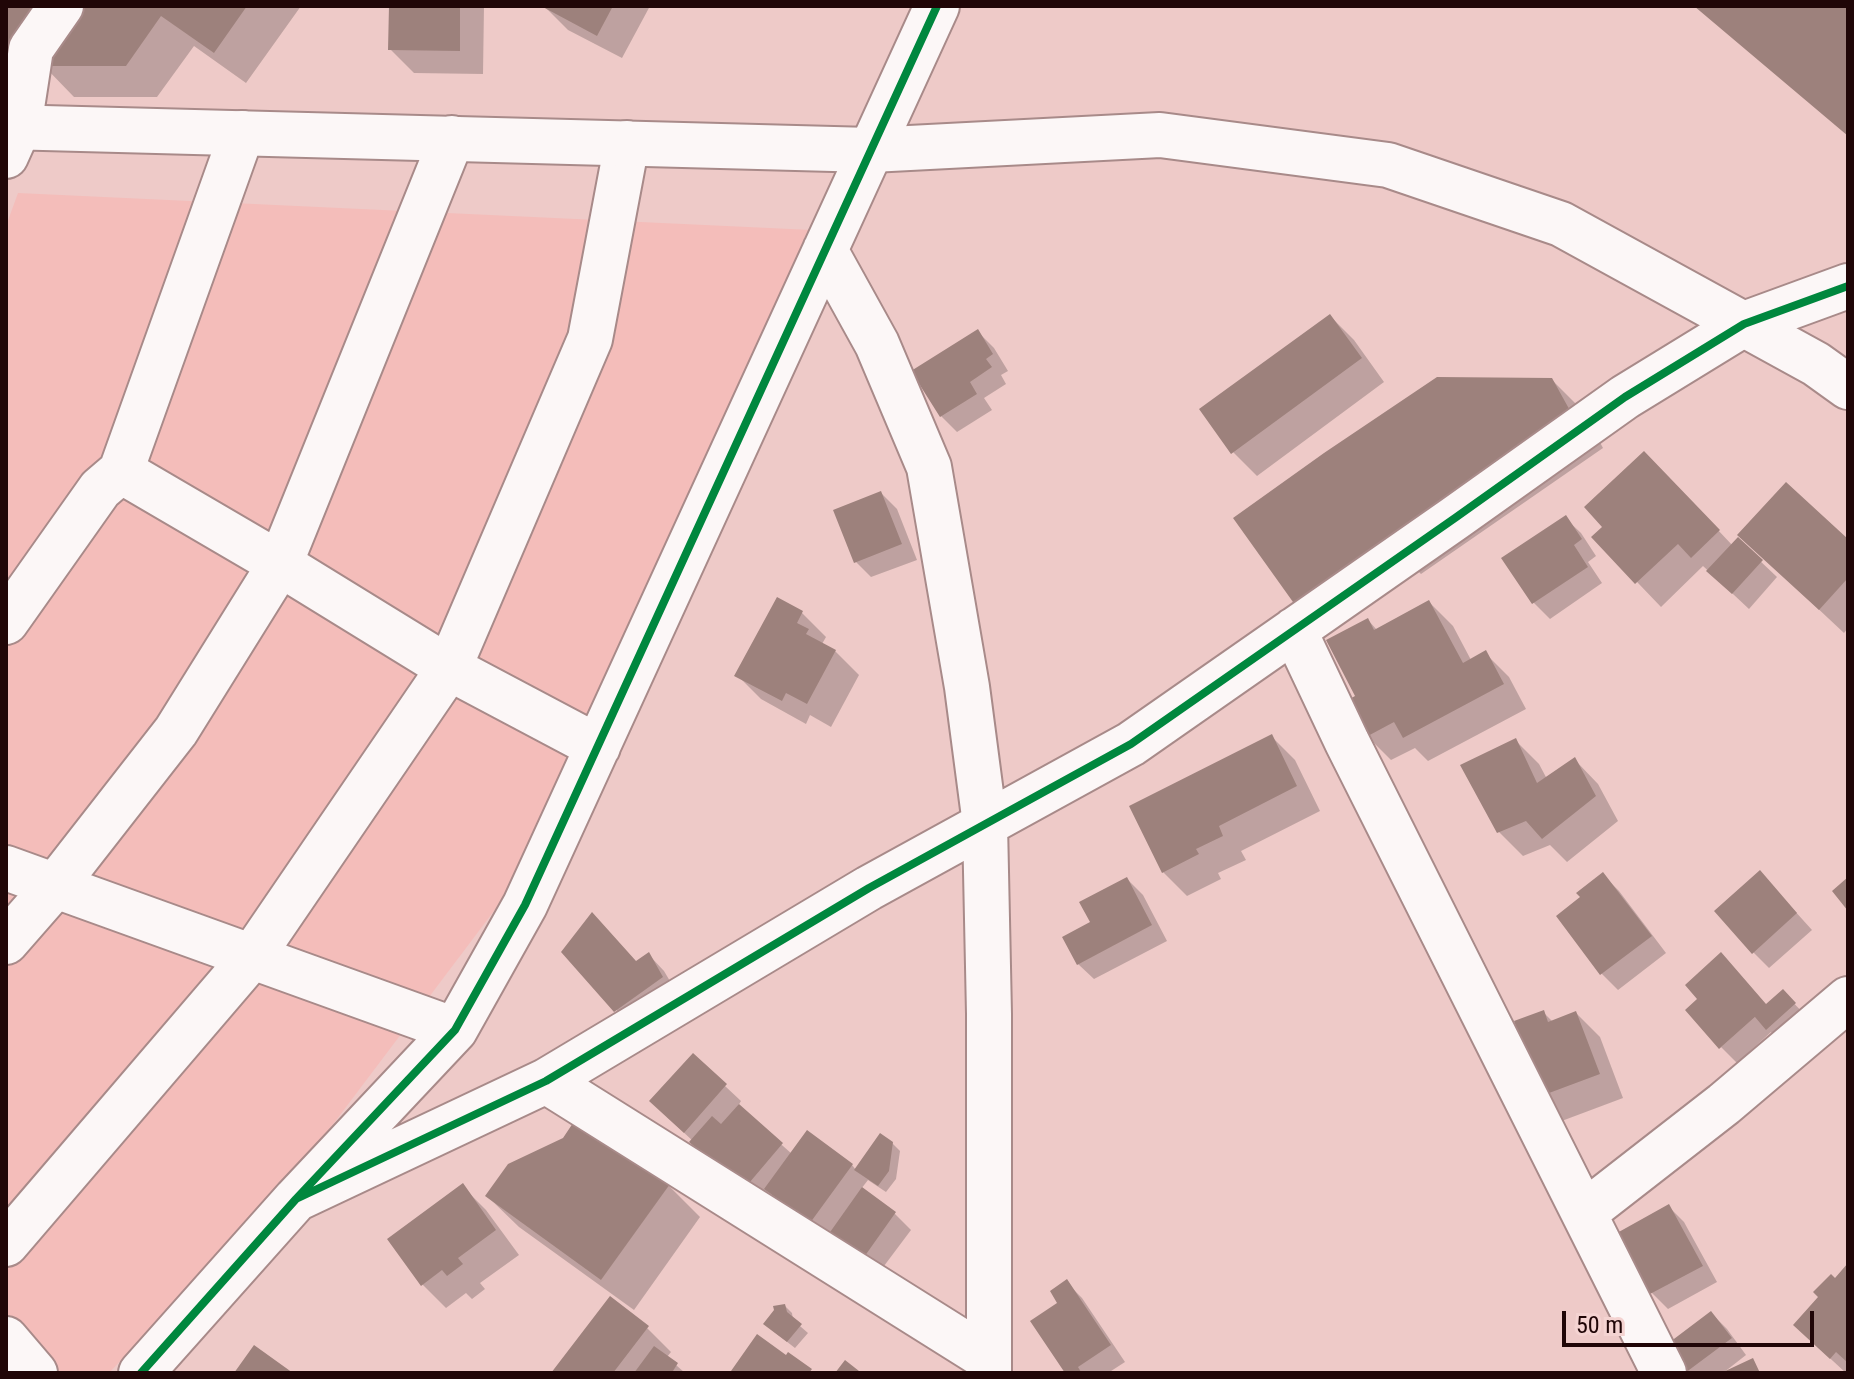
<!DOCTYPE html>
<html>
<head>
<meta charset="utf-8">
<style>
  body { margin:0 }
  #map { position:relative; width:1854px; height:1379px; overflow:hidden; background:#eecac8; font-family:"Roboto Condensed",sans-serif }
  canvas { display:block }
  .frame { position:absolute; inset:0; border:8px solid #200607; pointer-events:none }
  .scale { position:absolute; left:1562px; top:1311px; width:252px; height:36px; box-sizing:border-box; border:4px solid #200607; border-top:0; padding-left:10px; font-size:24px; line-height:28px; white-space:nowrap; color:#200607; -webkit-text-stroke:6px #f4d3d1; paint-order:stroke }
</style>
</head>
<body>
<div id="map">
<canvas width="1854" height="1379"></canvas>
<div class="frame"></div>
<div class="scale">50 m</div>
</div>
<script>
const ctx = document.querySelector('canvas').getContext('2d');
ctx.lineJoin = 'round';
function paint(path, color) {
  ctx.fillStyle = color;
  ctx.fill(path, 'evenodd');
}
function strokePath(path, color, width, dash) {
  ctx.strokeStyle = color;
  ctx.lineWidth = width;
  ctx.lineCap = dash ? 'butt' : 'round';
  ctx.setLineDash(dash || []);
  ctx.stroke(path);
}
paint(new Path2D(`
  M18 193 812 230 506 895 297 1172 109 1373H6V226Z`), '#f4bdba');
paint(new Path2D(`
  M6 6H301L246 83 194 46 157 97H74L42 64 40 67 6 64Z
  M391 6H484L483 74 414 73 390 49Z
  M544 6H650L622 58 568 30Z
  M1330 316 1354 340 1384 382 1257 476 1233 452Z
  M978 332 994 348 1008 371 1001 375 1006 384 984 398 992 410 957 432 941 416Z
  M1552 380 1584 412 1603 448 1421 574 1414 567Z
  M1668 477 1733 546 1738 540 1777 577 1749 609 1703 566 1661 607 1594 537Z
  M881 493 897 509 917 560 871 577 855 561Z
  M1565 518 1581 533 1596 556 1588 562 1602 583 1550 619 1534 603 1504 559Z
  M1848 542V628L1844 633 1764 558Z
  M777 600 802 613 826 637 822 644 835 651 859 675 831 727 810 715 806 724 761 699 737 675Z
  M1429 602 1453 626 1471 660 1485 653 1509 677 1526 709 1428 761 1415 748 1391 760 1367 736 1358 696 1368 620 1377 630Z
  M1271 736 1295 760 1320 811 1241 851 1246 860 1218 873 1221 879 1187 896 1163 872Z
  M1515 740 1539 764 1547 779 1575 760 1598 784 1618 821 1567 862 1550 845 1523 856 1499 832Z
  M1603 875 1619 891 1666 953 1618 990 1602 974 1558 917 1583 898Z
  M1127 879 1143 895 1167 941 1094 979 1078 964 1092 923Z
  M1775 889 1812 930 1769 968 1753 952Z
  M563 952 637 963 649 955 664 971 677 993 632 1027Z
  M1783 992 1810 1020 1783 1044 1771 1032 1737 1063 1721 1047Z
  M1543 1012 1553 1022 1576 1013 1600 1037 1623 1098 1559 1122 1535 1098Z
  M693 1056 741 1101 738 1106 792 1154 852 1165 856 1170 892 1143 900 1151 896 1179 886 1192 868 1180 861 1189 895 1214 911 1230 878 1274 782 1205 770 1193 761 1204 667 1117Z
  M578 1120 669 1186 700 1217 634 1310 519 1227 487 1196 564 1139Z
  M462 1186 486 1210 519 1255 480 1283 485 1289 472 1299 466 1293 446 1308 422 1284Z
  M1668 1206 1684 1222 1717 1282 1668 1309 1652 1293Z
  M1848 1266V1373H1846L1820 1349 1821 1297Z
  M1066 1282 1082 1298 1125 1362 1108 1373H1067Z
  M785 1306 792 1313 793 1320 808 1333 795 1348 773 1331Z
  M1711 1313 1727 1329 1746 1355 1723 1373H1683Z
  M647 1328 671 1352 667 1357 685 1373H553Z`), '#0003');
paint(new Path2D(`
  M6 6H42L16 44 6 43Z
  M71 6H247L214 53 161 16 126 66H41Z
  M389 6H460V51L388 50Z
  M541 6H613L597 36Z
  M1694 6H1848V136Z
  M1330 314 1362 358 1231 454 1199 409Z
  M978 329 993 354 986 359 992 367 970 382 977 394 940 417 911 371Z
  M1437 377 1552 378 1573 416 1298 609 1233 518 1324 453Z
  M1644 451 1720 530 1691 558 1678 544 1635 584 1591 537 1602 527 1584 507Z
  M1786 482 1848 539V578L1819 610 1737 535Z
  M881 491 902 544 854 563 833 510Z
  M1566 515 1582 539 1574 545 1588 567 1532 604 1501 558Z
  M1738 537 1763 560 1732 594 1706 571Z
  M777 597 803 611 797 623 809 629 806 634 836 650 807 704 786 693 782 701 734 676Z
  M1429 600 1463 663 1486 650 1504 684 1403 738 1394 722 1366 737 1346 701 1355 696 1326 640 1368 618 1374 630Z
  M1272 734 1297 786 1219 826 1223 836 1196 849 1199 854 1162 873 1129 806Z
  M1516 738 1537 783 1575 757 1596 796 1542 839 1526 821 1497 833 1460 765Z
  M1760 870 1797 913 1752 954 1714 911Z
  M1603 872 1652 936 1600 975 1556 916 1580 897 1576 893Z
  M1127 877 1152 925 1077 965 1062 937 1090 922 1079 902Z
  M1848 877V911L1832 891Z
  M592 912 636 961 649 952 663 977 614 1012 561 952Z
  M1721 952 1766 1004 1783 989 1796 1003 1766 1030 1755 1017 1719 1049 1685 1010 1697 999 1685 985Z
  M1544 1010 1548 1022 1576 1011 1600 1074 1533 1099 1511 1042 1520 1038 1514 1021Z
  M693 1053 727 1084 684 1133 649 1101Z
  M739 1104 783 1143 744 1189 689 1142 712 1116 721 1124Z
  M577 1117 670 1184 601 1280 485 1196 508 1164 563 1138Z
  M807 1130 853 1164 810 1223 764 1189Z
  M880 1133 893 1142 889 1171 878 1186 854 1170Z
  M463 1183 496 1230 458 1258 463 1264 447 1276 442 1270 421 1286 387 1239Z
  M862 1187 896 1212 862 1260 828 1235Z
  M1669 1204 1703 1266 1650 1294 1617 1233Z
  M1848 1263V1363L1836 1352 1830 1359 1793 1325 1818 1297 1813 1292 1831 1274 1835 1278Z
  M1067 1279 1111 1345 1078 1367 1081 1372 1079 1373H1065L1030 1321 1057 1303 1050 1291Z
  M610 1296 649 1326 613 1373H551Z
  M785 1304 787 1312 802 1324 787 1342 763 1324 774 1310 773 1306Z
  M1711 1311 1732 1338 1685 1373 1662 1348Z
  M757 1334 786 1355 788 1352 812 1369 809 1373H734L731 1371Z
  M254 1345 293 1373H234Z
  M654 1346 678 1363 673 1371 676 1373H634Z
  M1753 1358 1760 1373H1721Z
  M845 1360 859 1371 858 1373H835Z`), '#9d817c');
const minor = new Path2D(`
  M6 156 19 127 31 49 61 6
  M825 250 877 344 929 467 967 687 985 824 989 1014V1373
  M121 471 280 564 449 668 598 747
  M6 622 100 489 121 471 242 133
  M1294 630 1347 742 1664 1373
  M6 868 455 1030
  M6 942 55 886 176 731 280 564 452 138
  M546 1081 989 1359
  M296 1199 546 1081 869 888 1131 744 1455 518 1625 397 1744 324 1848 286
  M1584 1213 1724 1104 1848 999
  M6 1244 251 958 449 668 590 339 627 143
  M6 1339 35 1373
  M141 1373 296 1199 455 1030 525 905 937 6`);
const major = new Path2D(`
  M6 127 871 150 1160 135 1388 165 1561 224 1816 364 1848 387`);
strokePath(minor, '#a88a89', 48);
strokePath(major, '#a88a89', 48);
strokePath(minor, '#fcf7f7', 44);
strokePath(major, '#fcf7f7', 44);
strokePath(new Path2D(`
  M296 1199 546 1081 869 888 1131 744 1455 518 1625 397 1744 324 1848 286
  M141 1373 296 1199 455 1030 525 905 937 6`), '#00873e', 8);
</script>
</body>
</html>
